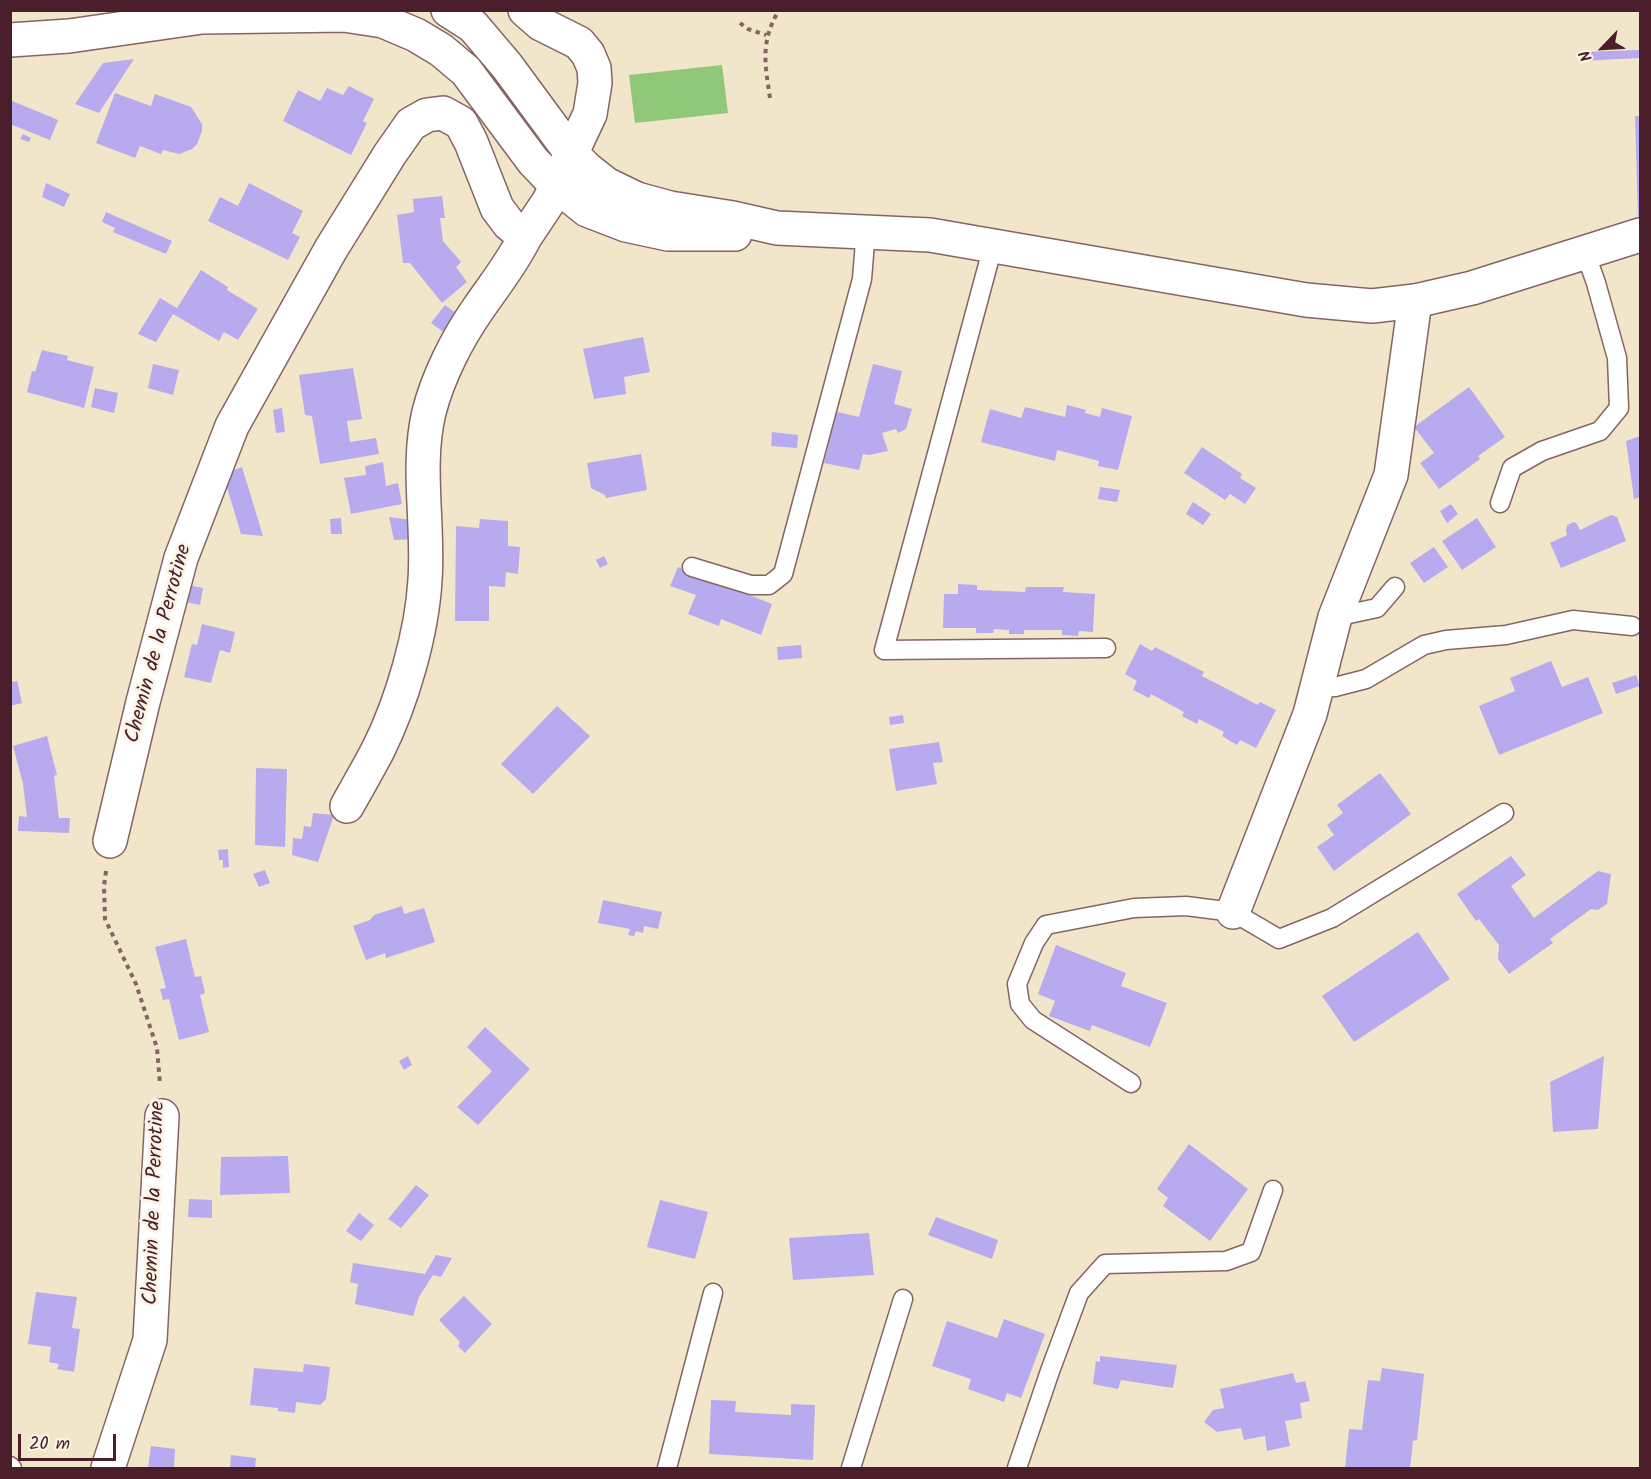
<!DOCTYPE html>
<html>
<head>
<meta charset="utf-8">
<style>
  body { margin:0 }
  #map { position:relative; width:1651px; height:1479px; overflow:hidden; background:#f2e6ca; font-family:Kalam,sans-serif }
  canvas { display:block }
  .frame { position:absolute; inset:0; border:12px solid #4a1f2b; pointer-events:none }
  .north { position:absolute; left:1573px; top:18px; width:60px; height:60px; -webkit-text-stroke:4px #fcf5e5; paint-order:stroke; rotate:245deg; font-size:16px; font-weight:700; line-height:24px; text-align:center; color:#4a1f2b }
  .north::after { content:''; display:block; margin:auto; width:21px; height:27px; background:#4a1f2b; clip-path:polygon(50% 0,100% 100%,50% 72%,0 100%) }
  .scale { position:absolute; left:18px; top:1434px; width:98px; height:27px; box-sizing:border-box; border:3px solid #4a1f2b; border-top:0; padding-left:8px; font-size:18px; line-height:21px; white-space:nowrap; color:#4a1f2b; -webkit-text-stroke:4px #fcf5e5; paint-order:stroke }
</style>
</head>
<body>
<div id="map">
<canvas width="1651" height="1479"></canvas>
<div class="frame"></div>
<div class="north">N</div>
<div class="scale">20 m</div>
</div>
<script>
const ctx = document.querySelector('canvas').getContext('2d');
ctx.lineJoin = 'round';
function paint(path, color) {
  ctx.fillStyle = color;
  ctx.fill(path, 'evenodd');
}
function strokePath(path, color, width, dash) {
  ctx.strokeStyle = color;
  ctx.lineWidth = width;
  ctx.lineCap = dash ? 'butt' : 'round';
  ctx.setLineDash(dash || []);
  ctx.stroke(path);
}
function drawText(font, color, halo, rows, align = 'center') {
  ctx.font = font + ' Kalam,sans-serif';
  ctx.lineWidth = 6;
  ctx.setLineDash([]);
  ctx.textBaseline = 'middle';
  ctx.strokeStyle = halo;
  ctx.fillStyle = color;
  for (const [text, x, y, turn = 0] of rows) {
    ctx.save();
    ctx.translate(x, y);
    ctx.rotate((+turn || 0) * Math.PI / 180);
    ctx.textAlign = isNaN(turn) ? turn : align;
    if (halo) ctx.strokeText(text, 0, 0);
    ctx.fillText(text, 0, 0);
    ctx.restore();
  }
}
paint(new Path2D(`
  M722 65 728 113 635 123 629 75Z`), '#90c779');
paint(new Path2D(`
  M1640 50V58L1580 61V52Z
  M134 59 99 113 75 104 103 63Z
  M349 86 374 99 363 121 367 123 351 155 283 121 298 90 320 101 327 88 343 95Z
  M115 93 151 106 155 94 191 107 202 124V131L197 144 192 149 179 154 163 150 161 154 140 146 135 158 96 143Z
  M10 100 58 120 50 140 10 124Z
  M1635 116H1640V217L1638 218Z
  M23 134 31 138 29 142 20 139Z
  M46 183 70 194 64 207 42 197Z
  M249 183 303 211 292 233 300 237 288 260 208 221 220 197 238 206Z
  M442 196 445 218H440L443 241 461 262 456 267 467 282 442 303 410 263H403L397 215 414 212 413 199Z
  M106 212 172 241 166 254 113 232 115 228 102 222Z
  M201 270 228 287 227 290 258 309 238 340 224 332 219 341 173 314 156 342 138 334 160 298 177 308Z
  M445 305 465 320 446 334 431 323Z
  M643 337 650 372 624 377 626 394 594 399 583 349Z
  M42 350 68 356 67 360 94 367 84 408 27 392 32 371 35 372Z
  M153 364 179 370 173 395 148 388Z
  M873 364 902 371 894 404 912 409 906 429 898 433 896 429 882 433 888 451 869 455 863 454 859 470 824 463 831 434 823 432 829 410 859 417Z
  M353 368 362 419 347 421 350 442 376 438 379 454 320 464 312 416 305 415 299 375Z
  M1469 387 1505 437 1478 456 1480 459 1439 489 1420 463 1434 453 1414 427Z
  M95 388 118 393 114 413 91 407Z
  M1067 405 1086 410 1085 413 1100 417 1102 408 1132 416 1118 470 1098 466 1099 461 1057 450 1055 461 981 442 990 409 1021 418 1025 407 1065 417Z
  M282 408 285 432 276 433 273 410Z
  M772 432 798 435 797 448 771 446Z
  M1640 436V497L1634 499 1626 441Z
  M1202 447 1242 474 1240 478 1256 488 1245 504 1230 494 1225 500 1184 473Z
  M641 454 647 490 606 498 605 495 591 488 587 463Z
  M383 462 386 486 398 483 402 504 351 514 344 478 366 475 365 466Z
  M242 467 263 536 241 534 223 474Z
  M1100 487 1120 490 1117 502 1098 499Z
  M1193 502 1211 514 1203 525 1186 514Z
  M1451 504 1458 514 1447 523 1440 511Z
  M1611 515 1617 517 1626 541 1561 568 1550 543 1567 535 1566 530 1567 525 1574 522 1577 524 1580 530Z
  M389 517 413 520 418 539 394 540Z
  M341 518 342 534H331L330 519Z
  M1477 518 1496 547 1462 570 1442 541Z
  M480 519 508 521V546L520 547 518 574 506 572 505 587 489 586V621H455L456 526 479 528Z
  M1434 547 1448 567 1424 583 1410 563Z
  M604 556 608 564 600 568 596 560Z
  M678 567 772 604 761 635 721 619 719 626 688 614 696 595 670 586Z
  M183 584 203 588 200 605 181 601Z
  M958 584 977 585V590L1025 592 1026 587H1064L1063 592 1095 594 1093 632 1079 631 1078 636 1062 635V630H1024V634H1009V630L994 629 993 633H976V628H943L944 594H958Z
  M202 624 235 632 230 653 220 650 211 683 184 677 192 644 197 645Z
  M1140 644 1152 651 1155 647 1204 672 1202 676 1258 705 1260 702 1276 710 1256 748 1240 740 1237 745 1222 736 1224 732 1199 719 1197 724 1182 716 1184 712 1151 694 1149 698 1133 690 1137 681 1125 674Z
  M801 645 802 658 778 660 777 647Z
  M1551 661 1562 687 1588 677 1603 713 1499 755 1479 706 1515 691 1510 678Z
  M1636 675 1640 686 1616 694 1612 683Z
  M17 681 22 703 10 706V682Z
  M557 706 590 736 533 794 501 764Z
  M903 715 904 723 890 725 889 717Z
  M47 736 57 775 54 776 59 818H70L69 833 18 831 19 816 27 817 23 784 13 746Z
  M939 742 943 762 933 763 937 784 896 791 889 749Z
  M256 768 287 769 285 847 255 845Z
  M1380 773 1411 814 1334 871 1317 847 1334 835 1327 825 1343 813 1337 805Z
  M313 813 334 815 318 862 292 855 293 838 302 839 304 826 311 827Z
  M228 849 229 867 223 868V860H219L218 850Z
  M1511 856 1526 875 1511 886 1534 918 1598 871 1611 874 1607 904 1598 910 1591 909 1550 939 1553 943 1509 974 1498 959 1499 945 1479 919 1476 921 1457 894Z
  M265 870 270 883 259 887 253 874Z
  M603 900 662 912 658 929 644 926 643 933 636 931 634 936 628 935 630 929 598 923Z
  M402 906 404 914 424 908 435 942 386 958 385 953 366 960 353 926 370 920 374 915Z
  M1418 932 1450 979 1354 1042 1322 996Z
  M186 939 195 977 201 976 205 993 200 995 209 1032 179 1040 169 999 163 1000 160 989 166 988 155 947Z
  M1056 945 1126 973 1121 986 1167 1003 1150 1047 1092 1025 1090 1031 1049 1016 1055 1001 1038 994Z
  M485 1027 530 1069 478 1125 457 1107 492 1071 467 1047Z
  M408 1056 412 1065 404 1070 399 1061Z
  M1604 1056 1598 1129 1553 1132 1550 1082Z
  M1189 1144 1248 1189 1210 1241 1163 1206 1168 1198 1157 1189Z
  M288 1156 290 1193 220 1195 221 1157Z
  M416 1185 429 1195 401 1228 388 1219Z
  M189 1199 212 1200V1218L188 1217Z
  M660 1200 708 1212 695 1259 647 1247Z
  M359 1213 374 1225 361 1241 346 1231Z
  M936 1217 998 1240 992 1259 928 1235Z
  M869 1233 874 1275 793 1280 789 1238Z
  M436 1255 452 1258 441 1277 433 1275 419 1297 413 1316 355 1304 358 1284 350 1282 353 1263 425 1274Z
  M36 1292 77 1297 72 1328 80 1329 74 1372 57 1369 59 1364 49 1362 51 1347 28 1344Z
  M464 1296 492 1324 465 1353 458 1346 460 1342 439 1320Z
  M1004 1319 1045 1334 1021 1398 1007 1393 1004 1402 968 1389 971 1379 932 1366 947 1321 997 1338Z
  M1100 1356 1177 1365 1173 1388 1121 1380 1118 1389 1093 1384 1096 1361 1100 1362Z
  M304 1364 330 1367 326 1399 320 1405 296 1402 295 1413 278 1411V1408L250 1405 254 1368 303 1372Z
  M1382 1368 1424 1374 1417 1440 1413 1441 1410 1468H1345L1349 1429 1362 1430 1368 1380 1380 1381Z
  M1293 1373 1296 1383 1305 1381 1310 1401 1300 1403 1302 1418 1285 1421 1290 1446 1267 1451 1265 1436 1244 1440 1241 1428 1217 1432 1204 1422 1213 1410 1224 1408 1220 1389Z
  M711 1400 736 1401 735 1412 791 1415V1404L815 1405 813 1460 709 1454Z
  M151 1446 175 1449 174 1468H148Z
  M231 1455 256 1458 255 1468H230Z`), '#b8aaee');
const lane = new Path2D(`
  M993 246 884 650 1106 648
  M1500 503 1512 468 1542 451 1600 431 1619 408 1617 358 1596 283 1585 252
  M692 567 751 585H769L783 574 862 279 866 230
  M1335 617 1377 608 1395 587
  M1317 688 1335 687 1366 679 1424 645 1446 640 1506 635 1573 620 1632 626
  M1131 1083 1033 1020 1020 1004 1017 984 1034 943 1046 925 1134 908 1186 906 1233 912 1279 939 1332 918 1504 813
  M10 1466 12 1468
  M667 1468 713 1293
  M851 1468 903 1299
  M1017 1468 1050 1371 1079 1293 1105 1264 1226 1261 1251 1252 1273 1190`);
const street = new Path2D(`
  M347 806C357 788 368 769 378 750 402 702 422 633 425 580 429 525 416 466 429 412 438 377 457 339 478 309 495 284 511 265 525 237
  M110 841 143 702 181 558 232 426 331 249 390 154 411 124 427 115 443 113 461 123 471 142 497 208 509 224 525 237 549 201 590 114 595 83 594 68 588 54 579 43 541 24 525 10
  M1233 912 1310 714 1335 617 1391 475 1415 301
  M108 1468 150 1340 162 1116`);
const secondary = new Path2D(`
  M448 10 473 26 507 66 571 153 587 169 606 184 637 199 670 208 733 218 777 228 930 235 1306 300 1372 306 1415 301 1472 288 1640 235
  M202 17 344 15 383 21 416 35 441 50 466 71 533 161 557 186 587 210 626 225 668 234H735
  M10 40 69 36 202 17 223 12`);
strokePath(lane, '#856563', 21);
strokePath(street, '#856563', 36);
strokePath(secondary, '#856563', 36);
strokePath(new Path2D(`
  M740 23 748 29 766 35
  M770 98C765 64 760 42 779 10
  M106 871 104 886 105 919 136 984 157 1048 160 1084`), '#856563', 4, [4.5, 4.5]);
strokePath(lane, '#fff', 18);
strokePath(street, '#fff', 33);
strokePath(secondary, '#fff', 33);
drawText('21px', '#4a1f2b', '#fcf5e5', [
  ["Chemin de la Perrotine",160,644,-75],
  ["Chemin de la Perrotine",156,1203,-88]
]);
</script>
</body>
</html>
